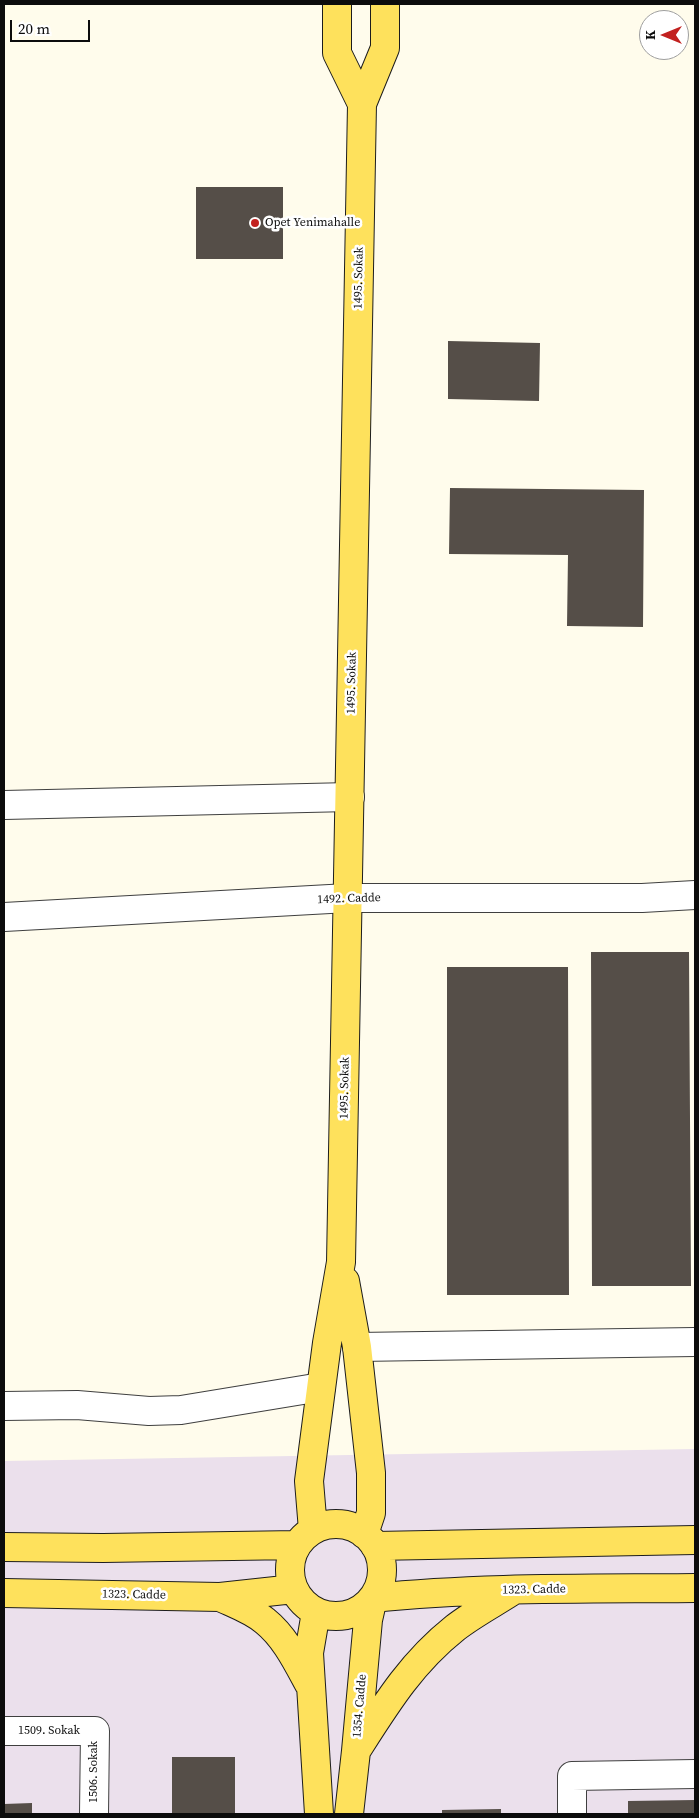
<!DOCTYPE html>
<html>
<head>
<meta charset="utf-8">
<style>
  body { margin:0 }
  #map { position:relative; width:699px; height:1818px; overflow:hidden; background:#fffcec; font-family:"Source Serif 4",serif }
  canvas { display:block }
  .frame { position:absolute; inset:0; border:5px solid #0c0c0c; pointer-events:none }
  .north { position:absolute; left:639px; top:10px; width:50px; height:50px; box-sizing:border-box; background:#fff; border:1px solid #9e9e9e; border-radius:50%; rotate:270deg; font-size:14px; font-weight:700; line-height:20px; text-align:center; color:#0c0c0c }
  .north::after { content:''; display:block; margin:auto; width:18px; height:22px; background:#c2211f; clip-path:polygon(50% 0,100% 100%,50% 72%,0 100%) }
  .scale { position:absolute; left:10px; top:20px; width:80px; height:22px; box-sizing:border-box; border:2px solid #0c0c0c; border-top:0; padding-left:6px; font-size:15px; line-height:18px; white-space:nowrap; color:#0c0c0c; -webkit-text-stroke:4px #fff; paint-order:stroke }
</style>
</head>
<body>
<div id="map">
<canvas width="699" height="1818"></canvas>
<div class="frame"></div>
<div class="north">K</div>
<div class="scale">20 m</div>
</div>
<script>
const ctx = document.querySelector('canvas').getContext('2d');
ctx.lineJoin = 'round';
function paint(path, color) {
  ctx.fillStyle = color;
  ctx.fill(path, 'evenodd');
}
function strokePath(path, color, width, dash) {
  ctx.strokeStyle = color;
  ctx.lineWidth = width;
  ctx.lineCap = dash ? 'butt' : 'round';
  ctx.setLineDash(dash || []);
  ctx.stroke(path);
}
function drawText(font, color, halo, rows, align = 'center') {
  ctx.font = font + ' "Source Serif 4",serif';
  ctx.lineWidth = 5;
  ctx.setLineDash([]);
  ctx.textBaseline = 'middle';
  ctx.strokeStyle = halo;
  ctx.fillStyle = color;
  for (const [text, x, y, turn = 0] of rows) {
    ctx.save();
    ctx.translate(x, y);
    ctx.rotate((+turn || 0) * Math.PI / 180);
    ctx.textAlign = isNaN(turn) ? turn : align;
    if (halo) ctx.strokeText(text, 0, 0);
    ctx.fillText(text, 0, 0);
    ctx.restore();
  }
}
paint(new Path2D(`
  M695 1449V1814H4V1461Z`), '#ebe0ec');
paint(new Path2D(`
  M196 187H283V259H196Z
  M448 341 540 343 539 401 448 399Z
  M450 488 644 490 643 627 567 626 568 555 449 554Z
  M591 952H689L691 1286H592Z
  M447 967H568L569 1295H447Z
  M172 1757H235V1814H172Z
  M695 1800V1814H628V1801Z
  M32 1803V1814H4V1804Z
  M501 1809V1814H442V1810Z`), '#554e48');
const minor = new Path2D(`
  M4 805 350 797
  M4 917 348 898H642L695 895
  M357 1347 695 1342
  M4 1406 77 1405 149 1411 181 1410 321 1387
  M4 1731H95L94 1814
  M572 1814V1776L695 1774`);
const major = new Path2D(`
  M337 4V53L362 104
  M345 1281 357 1347 371 1473V1513L364 1534
  M290 1570a46 46 0 1 1 92 0a46 46 0 1 1-92 0Z
  M313 1530 309 1481 327 1343 341 1262 362 104 385 48V4
  M375 1546 695 1540
  M4 1547 103 1548 297 1545
  M4 1593 220 1597 294 1589
  M220 1597C235 1604 252 1610 265 1621 285 1637 297 1662 309 1684
  M373 1598C480 1587 588 1589 695 1588
  M316 1612 309 1653 319 1814
  M356 1751C386 1704 411 1663 455 1628 473 1614 494 1603 514 1590
  M349 1814 356 1751 368 1620 373 1598`);
strokePath(minor, '#3f3f3f', 30);
strokePath(major, '#1d1d1d', 30);
strokePath(minor, '#fff', 28);
strokePath(major, '#fee15c', 28);
for (const [x, y, r, color] of [
  [255,223,5,"#c2211f"]
]) {
  const dot = new Path2D();
  dot.arc(x, y, r, 0, 2 * Math.PI);
  ctx.fillStyle = color;
  ctx.fill(dot);
  strokePath(dot, '#fff', 2);
}
drawText('12px', '#0c0c0c', '#fff', [
  ["Opet Yenimahalle",265,223]
], 'left');
drawText('12px', '#0c0c0c', '#fff', [
  ["1495. Sokak",359,278,-89],
  ["1495. Sokak",352,683,-89],
  ["1492. Cadde",349,899,-2],
  ["1495. Sokak",345,1088,-89],
  ["1323. Cadde",534,1590,-1],
  ["1323. Cadde",134,1595,1],
  ["1354. Cadde",360,1706,-85],
  ["1509. Sokak",49,1731],
  ["1506. Sokak",94,1772,-90]
]);
</script>
</body>
</html>
